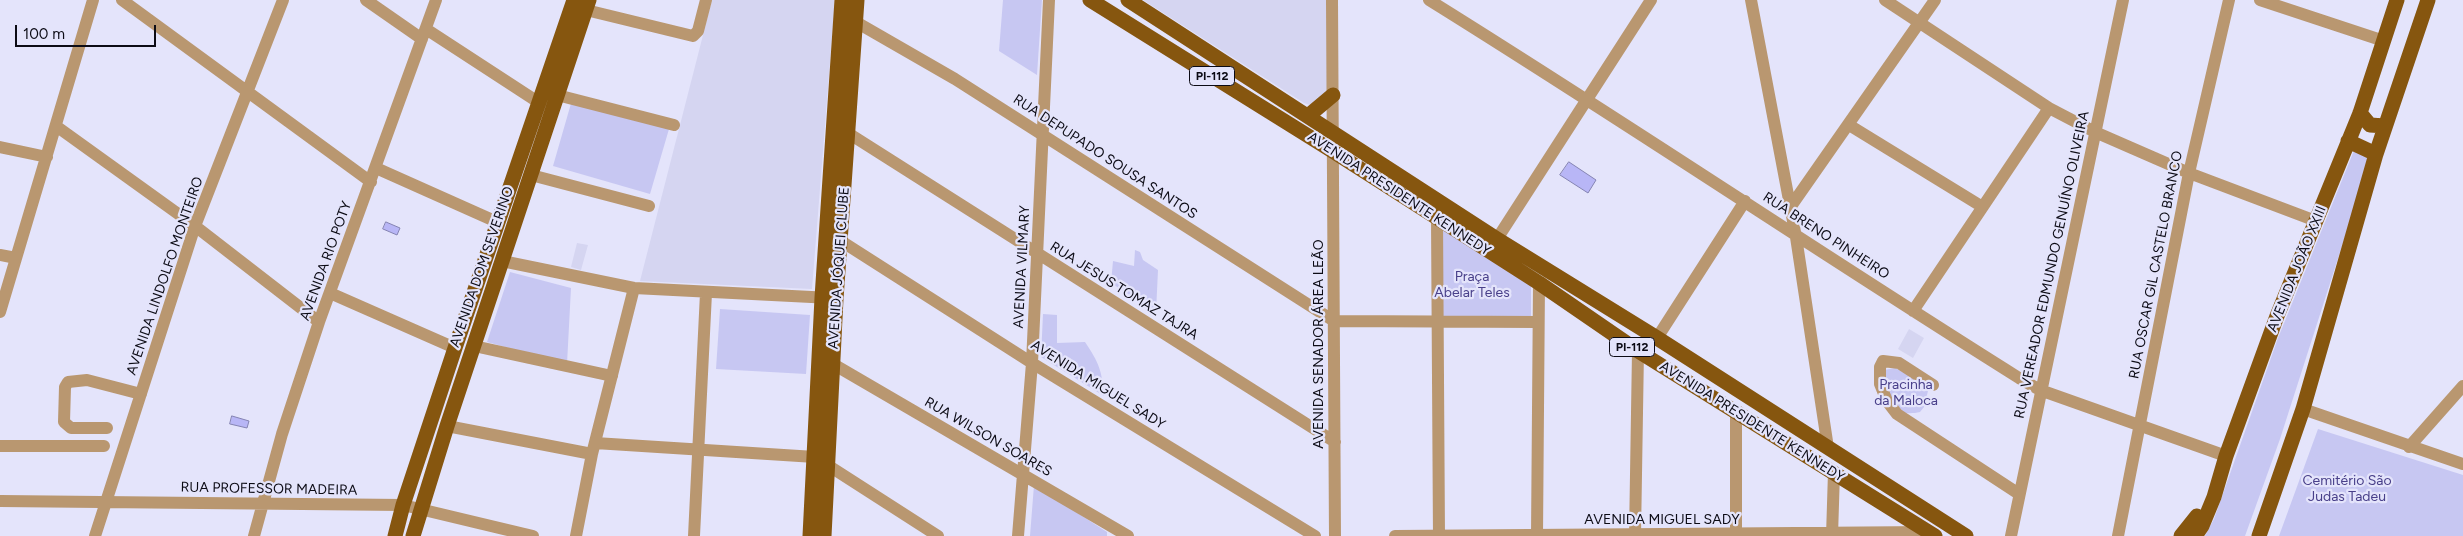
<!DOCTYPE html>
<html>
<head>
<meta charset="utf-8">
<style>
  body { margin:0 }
  #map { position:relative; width:2463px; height:536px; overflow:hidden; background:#e4e4fb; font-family:Figtree,sans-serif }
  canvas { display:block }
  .scale { position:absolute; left:15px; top:25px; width:141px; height:22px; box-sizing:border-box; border:2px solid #0c0b15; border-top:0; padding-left:6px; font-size:15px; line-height:18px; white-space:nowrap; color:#0c0b15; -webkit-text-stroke:4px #e4e4fb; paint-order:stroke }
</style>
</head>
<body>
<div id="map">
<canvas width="2463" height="536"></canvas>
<div class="scale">100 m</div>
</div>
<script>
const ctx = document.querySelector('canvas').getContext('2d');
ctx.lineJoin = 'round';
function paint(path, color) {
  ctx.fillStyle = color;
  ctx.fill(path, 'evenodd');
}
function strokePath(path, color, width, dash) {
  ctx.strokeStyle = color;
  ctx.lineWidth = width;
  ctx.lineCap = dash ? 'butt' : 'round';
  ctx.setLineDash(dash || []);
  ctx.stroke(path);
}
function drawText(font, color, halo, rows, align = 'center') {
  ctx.font = font + ' Figtree,sans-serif';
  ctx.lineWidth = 4.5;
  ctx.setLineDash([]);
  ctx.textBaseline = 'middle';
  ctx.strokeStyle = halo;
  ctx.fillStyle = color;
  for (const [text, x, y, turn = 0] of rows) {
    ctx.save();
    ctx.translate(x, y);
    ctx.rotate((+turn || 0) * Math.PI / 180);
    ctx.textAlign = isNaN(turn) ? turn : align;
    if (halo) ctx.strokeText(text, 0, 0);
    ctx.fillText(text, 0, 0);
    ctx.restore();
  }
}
paint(new Path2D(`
  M712 0H835L812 289 640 281Z
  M1143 0H1327L1328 91 1313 106 1304 103Z
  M577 243 588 245 581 270 571 267Z
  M1909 329 1924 338 1913 358 1898 349Z`), '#d5d5f1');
paint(new Path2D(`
  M1003 0H1042L1037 75 999 51Z
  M572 100 669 129 650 194 553 166Z
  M2355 148 2368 154 2367 168 2280 439 2245 536H2205L2214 519 2278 338Z
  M1437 219 1531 282V320L1437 321Z
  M1135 250 1140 252 1143 260 1158 270 1156 312 1111 283 1113 261 1134 266Z
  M510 272 571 288 567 364 487 342Z
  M720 309 810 315 806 374 716 369Z
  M1043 314 1057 315V343L1085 342C1099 363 1102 370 1104 396L1041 357Z
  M1895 368 1918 379 1928 391 1924 407 1920 412C1889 419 1887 394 1884 370Z
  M2318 429 2463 475V536H2279Z
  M1034 485 1107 532V536H1030Z`), '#c7c7f2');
const water = new Path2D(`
  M1569 162 1596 180 1588 193 1560 175Z
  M386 222 400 228 397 235 383 229Z
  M232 416 249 421 247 428 230 424Z`);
paint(water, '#b8b6f6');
strokePath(water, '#8483b2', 1);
strokePath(new Path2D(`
  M122 0 371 182
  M366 0 422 39
  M1332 0 1335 536
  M1429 0C1627 123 1821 254 2019 378L2040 390 2226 456
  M1751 0 1796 237 1828 448
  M1885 0 2049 108 2095 132 2189 173 2316 221
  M2260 0 2384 41
  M586 10 693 36 698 31 706 0
  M849 18 955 79 1334 321 1537 322
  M426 29 538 102
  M557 95 674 125
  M1849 125 1981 206
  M56 126 195 226 319 322
  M840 130 848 133 1335 442
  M0 147 47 157
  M376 168 497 222
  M531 175 649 206
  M1789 209 1935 0
  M1437 219 1439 536
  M1497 239 1651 0
  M841 241 1032 363 1315 536
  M0 255 16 258
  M502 261 634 288 831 298
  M330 293 455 348
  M1913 311 2049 108
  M0 312 93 0
  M1657 338 1745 201
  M474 346 612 376
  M833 364 1128 536
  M1933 385 1899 363 1883 361 1880 367V384L1887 401 1897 414 2019 494
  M2303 409 2463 464
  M447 426 592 454
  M107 428H71L64 422 65 387 68 382 87 380 141 394
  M595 443 815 457 938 536
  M0 446H104
  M2409 447 2463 386
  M0 501 403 505 533 536
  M95 536 195 226 283 0
  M254 536 282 434 319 322 436 0
  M576 536 592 454 634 288
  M694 536 706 293
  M1018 536 1032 363 1049 0
  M1395 536 1930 532
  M1537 536 1539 283
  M1635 536 1638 351
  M1736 536V411
  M1832 536 1834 472
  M2011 536 2123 0
  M2118 536 2189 173 2229 0`), '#b99770', 12);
strokePath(new Path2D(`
  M1090 0 1334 152 1539 283 1638 351 1935 536
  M1128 0 1497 239 1657 338 1966 536
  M2360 113 2370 125 2385 126
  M1308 116 1333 95
  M2348 141 2376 154
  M395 536 403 505 455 348 574 0
  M413 536 447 426 589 0
  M810 536 822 298 842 0
  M824 536 836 299 857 0
  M2181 536 2197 516
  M2195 536 2202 526 2214 497 2226 456 2277 316 2360 113 2397 0
  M2259 536 2303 409 2376 154 2428 0`), '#86560f', 15);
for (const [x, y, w] of [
  [1212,76,45],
  [1632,347,45]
]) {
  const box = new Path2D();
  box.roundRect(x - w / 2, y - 9.5, w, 19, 4);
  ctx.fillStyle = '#e4e4fb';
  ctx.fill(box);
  strokePath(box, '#0c0b15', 1);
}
drawText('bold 12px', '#0c0b15', null, [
  ["PI-112",1212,76],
  ["PI-112",1632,347]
]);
drawText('14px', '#0c0b15', '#e4e4fb', [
  ["RUA DEPUPADO SOUSA SANTOS",1105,157,33],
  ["AVENIDA PRESIDENTE KENNEDY",1399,194,33],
  ["RUA BRENO PINHEIRO",1826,236,33],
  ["AVENIDA RIO POTY",326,261,-70],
  ["RUA VEREADOR EDMUNDO GENUÍNO OLIVEIRA",2052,265,-78],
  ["RUA OSCAR GIL CASTELO BRANCO",2156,265,-79],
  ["AVENIDA DOM SEVERINO",482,267,-71],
  ["AVENIDA VILMARY",1022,267,-87],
  ["AVENIDA JÓQUEI CLUBE",839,268,-86],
  ["AVENIDA JOÃO XXIII",2297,269,-68],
  ["AVENIDA LINDOLFO MONTEIRO",165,276,-71],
  ["RUA JESUS TOMAZ TAJRA",1124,291,32],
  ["AVENIDA SENADOR ÁREA LEÃO",1319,344,-90],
  ["AVENIDA MIGUEL SADY",1098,385,32],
  ["AVENIDA PRESIDENTE KENNEDY",1752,422,32],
  ["RUA WILSON SOARES",988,437,30],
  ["RUA PROFESSOR MADEIRA",269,489,1],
  ["AVENIDA MIGUEL SADY",1662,520]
]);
drawText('14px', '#49408a', '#e4e4fb', [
  ["Praça",1472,277],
  ["Abelar Teles",1472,293],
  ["Pracinha",1906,385],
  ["da Maloca",1906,401],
  ["Cemitério São",2347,481],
  ["Judas Tadeu",2347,497]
]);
</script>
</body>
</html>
